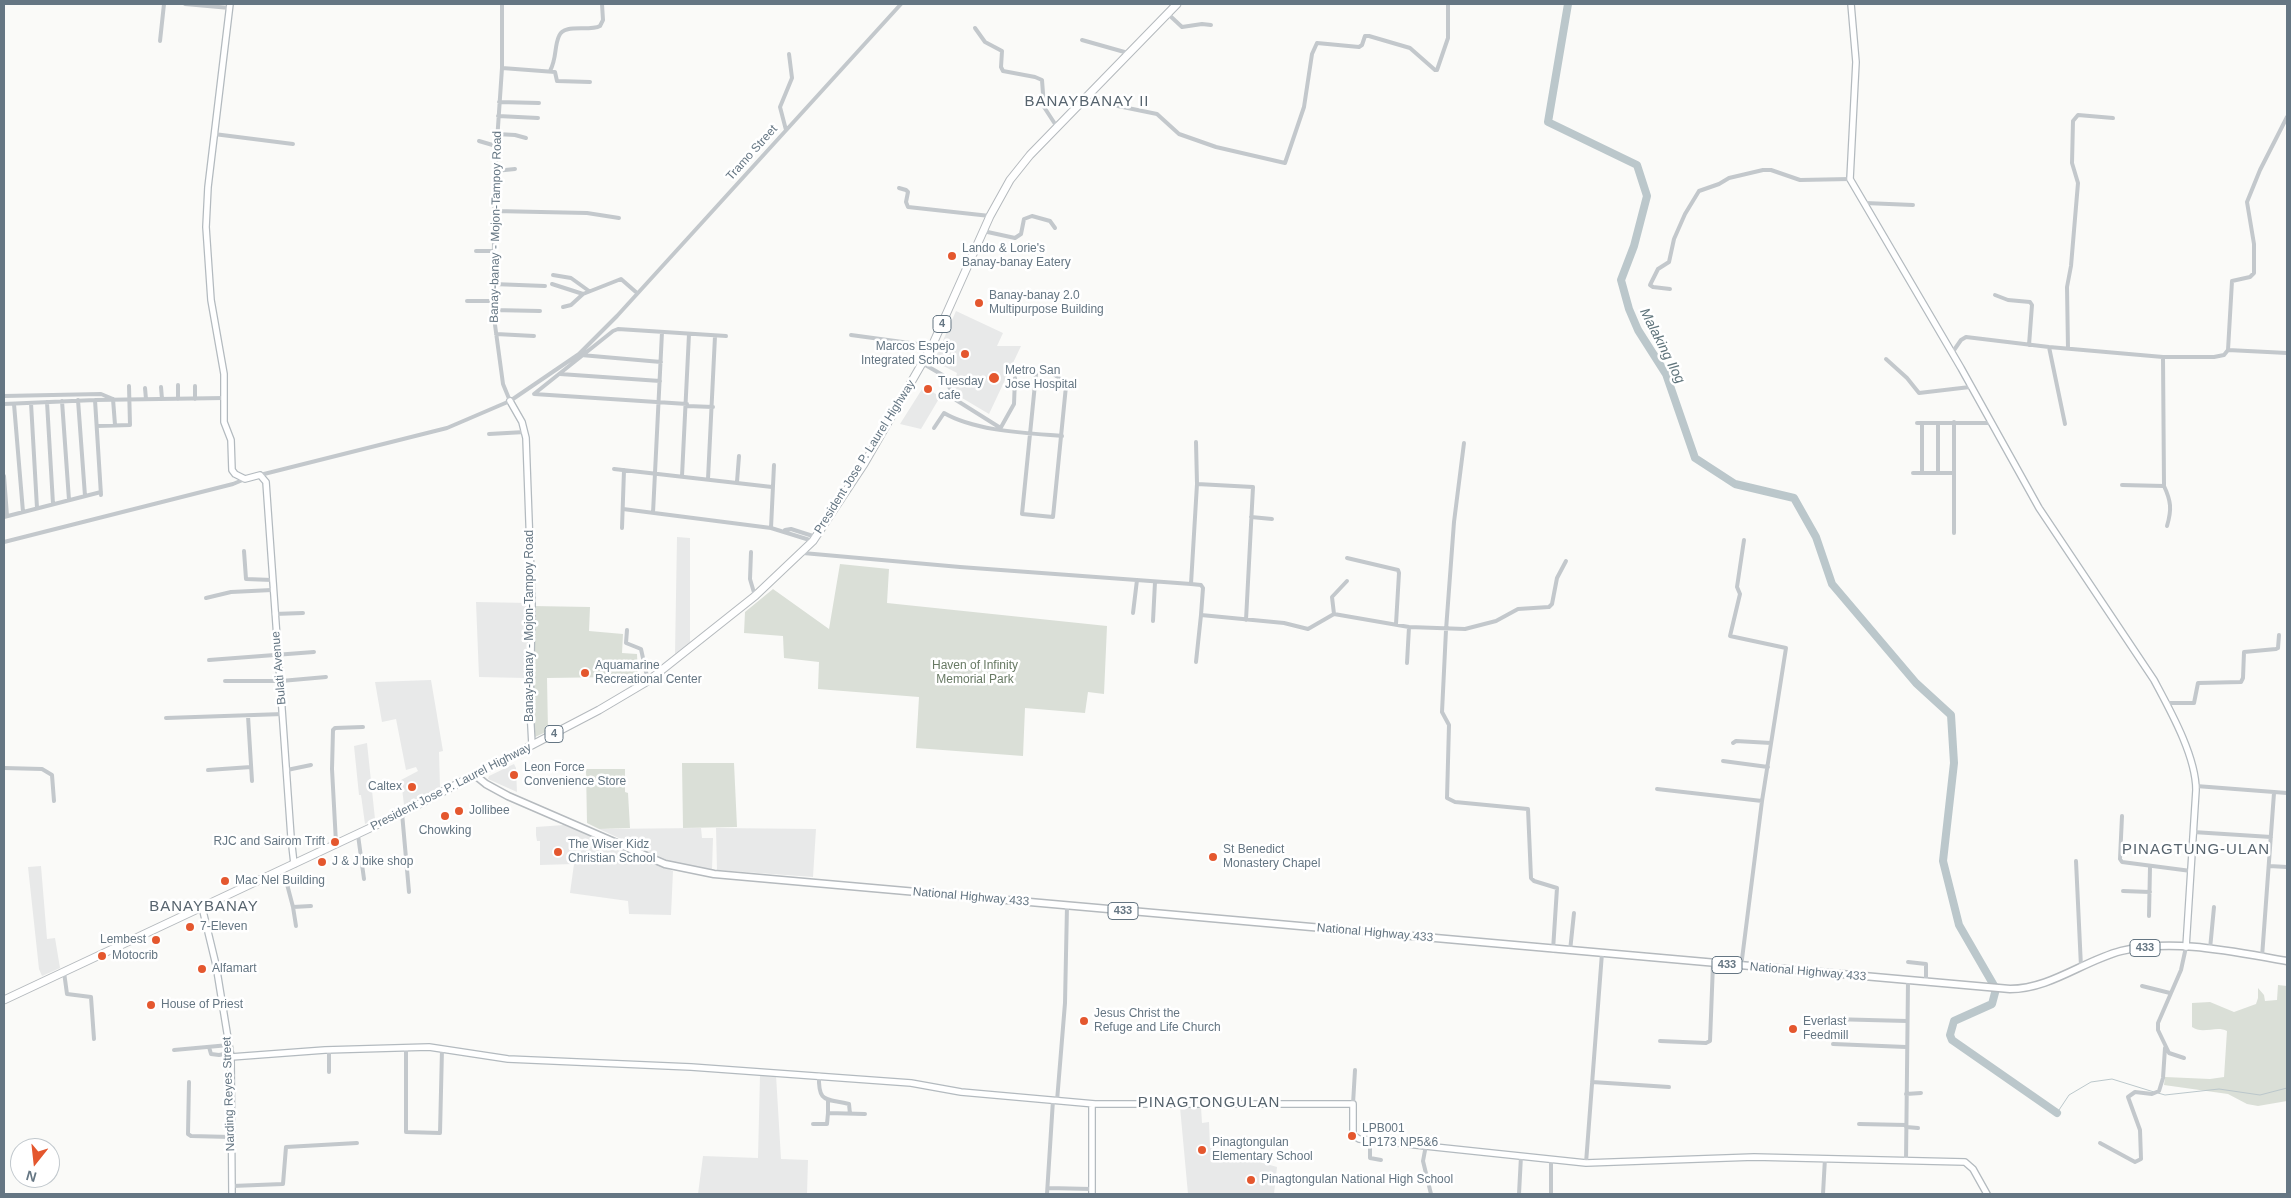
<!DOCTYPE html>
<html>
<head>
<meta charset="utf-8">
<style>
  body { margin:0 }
  #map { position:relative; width:2291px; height:1198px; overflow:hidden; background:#fafaf8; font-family:Helvetica,sans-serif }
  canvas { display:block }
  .frame { position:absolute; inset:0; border:5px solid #657683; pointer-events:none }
  .north { position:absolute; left:10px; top:1138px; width:50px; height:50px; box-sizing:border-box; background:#fff; border:1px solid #c1c8cd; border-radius:50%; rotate:196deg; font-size:14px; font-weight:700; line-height:20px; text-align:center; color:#657683 }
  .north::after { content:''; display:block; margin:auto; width:18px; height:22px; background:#e4572e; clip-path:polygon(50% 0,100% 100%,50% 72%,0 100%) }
</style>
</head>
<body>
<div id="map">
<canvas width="2291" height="1198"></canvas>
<div class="frame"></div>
<div class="north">N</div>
</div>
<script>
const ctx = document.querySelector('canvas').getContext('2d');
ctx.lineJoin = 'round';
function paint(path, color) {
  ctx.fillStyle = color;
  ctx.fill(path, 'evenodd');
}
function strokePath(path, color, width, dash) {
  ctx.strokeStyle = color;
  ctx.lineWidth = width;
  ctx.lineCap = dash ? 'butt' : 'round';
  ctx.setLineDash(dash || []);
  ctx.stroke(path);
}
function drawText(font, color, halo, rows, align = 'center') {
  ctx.font = font + ' Helvetica,sans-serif';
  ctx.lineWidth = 5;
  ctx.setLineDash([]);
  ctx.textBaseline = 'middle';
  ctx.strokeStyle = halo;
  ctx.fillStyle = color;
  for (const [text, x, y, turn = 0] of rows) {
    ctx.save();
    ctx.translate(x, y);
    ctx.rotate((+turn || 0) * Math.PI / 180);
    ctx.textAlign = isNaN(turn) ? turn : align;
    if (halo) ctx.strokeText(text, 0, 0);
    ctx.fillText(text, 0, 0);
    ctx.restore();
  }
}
paint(new Path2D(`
  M956 311 1003 333 997 346H1021L989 414 952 392 957 373 934 361Z
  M924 386 940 397 921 429 900 424Z
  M677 537 690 538V642L675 654Z
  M476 602 529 603 526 678 479 677Z
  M431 680 443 751 439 752 440 788 404 805 401 780 418 771 416 767 406 770 396 719 382 722 375 682Z
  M367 743 375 819 365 824 361 795H359L354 746Z
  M514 764 516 768 517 792 488 779 489 776Z
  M564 825 673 871 671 915 629 914 628 901 570 893 574 864 540 865V841H537L536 835V827Z
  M701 828 702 838H713L712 870 696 868 674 863 599 829Z
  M716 828 816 829 813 877 717 870Z
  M41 866 47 939 55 938 60 968 42 976 39 969 28 867Z
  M760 1075H776L781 1159 808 1160 807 1194H698L703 1156 758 1158Z
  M1180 1107H1201L1202 1123 1209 1122 1210 1148 1277 1167 1274 1194H1188Z`), '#e8e9e9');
paint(new Path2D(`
  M840 564 889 569 887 603 1107 626 1104 694 1088 692 1085 713 1025 708 1023 756 916 748 919 697 818 689 819 662 784 658 783 636 744 633 745 612 773 589 829 629Z
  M532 606 590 607 589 631 623 634 622 653 637 654 638 674 617 677 547 678 548 731 533 738Z
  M682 763H734L737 827 683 828Z
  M586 769H625V792L628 793 630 828 599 829 587 823Z
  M2278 985 2287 986V1101L2258 1106 2247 1104 2228 1094 2164 1085 2165 1077 2210 1079 2224 1077 2227 1031C2216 1025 2203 1035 2192 1027V1003L2210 1002 2234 1012 2256 1004 2258 998V988L2264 995 2265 1001 2277 1000Z`), '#dadfd7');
strokePath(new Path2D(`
  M2158 1093 2165 1095 2219 1089 2260 1095 2287 1088
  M2057 1113 2069 1095 2091 1082 2112 1079 2154 1092`), '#bbc7cb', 1);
strokePath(new Path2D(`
  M1568 4 1548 122 1637 165 1647 196 1634 246 1621 280 1629 309 1638 330 1666 374 1695 458 1735 484 1794 498 1816 537 1832 584 1916 683 1951 715 1954 763 1943 861 1959 925 1996 989 1992 1004 1954 1021 1950 1035 1952 1040 2057 1113`), '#bbc7cb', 8);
const secondary = new Path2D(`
  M230 4 208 187 206 227 211 300 224 374V422L231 440 232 470 235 474 245 479 260 475 266 482 291 837 294 864
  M1851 4 1856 62 1850 179 1961 368 2039 508 2154 680C2170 710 2196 756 2196 790L2186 947
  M510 401 522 422 526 438 532 604 530 708 532 745
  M202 907 216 965 231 1057 232 1194
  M231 1057 325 1050 429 1047 508 1059 691 1067 911 1083 961 1092 1095 1104H1353V1135L1359 1139 1586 1163 1754 1157 1965 1162 1973 1169 1987 1194
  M1092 1194V1104`);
const primary = new Path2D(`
  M475 775 486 784 508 796 665 864 714 874 2010 989C2050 989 2083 961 2121 951 2174 938 2234 952 2287 961`);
const highway = new Path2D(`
  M4 1000 402 813 599 710 648 681 755 596 813 541 864 464 932 346 990 216 1010 180 1030 155 1177 4`);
strokePath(secondary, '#b3babf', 8);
strokePath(primary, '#b5babe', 9);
strokePath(highway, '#b4b9bd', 9);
strokePath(new Path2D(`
  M185 4 230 8
  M502 4V68L495 171 493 310 503 384 510 401
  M1167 13 1182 27 1202 24 1211 25
  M975 28 985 42 1002 51 1001 67 1003 71 1035 77 1042 80 1044 107 1057 127
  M1082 40 1128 53
  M160 41 164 4
  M502 68 555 72 557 81 590 82
  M550 71C557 58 554 47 559 36 564 23 589 32 600 26L603 20 602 4
  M1088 95 1113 105 1157 114 1179 134 1216 147 1285 163 1304 107 1312 54 1317 43 1359 47 1362 45 1365 36H1369L1410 48 1435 70H1437L1448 38V4
  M499 102 539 103
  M498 116 538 118
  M786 130 780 107 792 78 789 54
  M214 134 293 144
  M497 134 515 135 526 138
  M479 141 496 146
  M495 171 515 169
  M899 188 906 190 908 192 906 202 908 207 990 216
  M1865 203 1913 205
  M495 211 587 213 619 218
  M983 231 1015 238 1021 234 1024 219 1032 216 1050 221 1055 228
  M476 251H494
  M553 275 571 278 589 291
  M493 284 545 286
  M552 284 583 294
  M1670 289 1653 287 1650 285 1658 269 1669 262 1674 239 1685 214 1699 191 1719 184 1729 178 1763 170H1771L1800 180 1850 179
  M1995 295 2008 300 2030 302 2032 305 2029 345
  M467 301H493
  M563 307 571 305 583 294 621 279 637 293
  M493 310 540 311
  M496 334 534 336
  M851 335 932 346
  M2049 347 2065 424
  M2068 349 2067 287 2071 266 2078 183 2072 163 2073 121 2078 115 2113 118
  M2228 350 2287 353
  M1952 353 1961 340 1966 337 2049 347 2163 357H2214L2224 355 2228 350 2232 281 2250 277 2254 273V244L2247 202 2260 170 2287 117
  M581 355 661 362
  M2163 357 2164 486C2171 501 2172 509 2167 526
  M1886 359 1907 378 1919 393 1970 387
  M922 363 946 377 952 395 956 400 999 427
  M1042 369C1051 371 1062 379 1066 386L1053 517 1022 514 1036 374Z
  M560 374 660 381
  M178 385V399
  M195 386V399
  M161 387 162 399
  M145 388 146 399
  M4 396 101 394 113 399 115 425
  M78 400 85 496
  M95 400 101 495
  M62 401 69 500
  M47 402 53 504
  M31 403 37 508
  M4 404 95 400 224 398
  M14 404 23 512
  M687 404 534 394 613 331 618 329 726 336
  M687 406 713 407
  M1954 422V533
  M1917 423H1991
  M1922 423V473
  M97 426 130 425 129 386
  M934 428 944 413C975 431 1025 433 1062 436
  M1000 429 1014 404 1015 378
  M489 434 525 432
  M1196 442 1197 484
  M1464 443 1454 522 1446 630 1442 712 1449 725 1447 798 1455 802 1528 809 1531 878 1534 881 1557 888 1553 950
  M614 469 772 487
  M1913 473H1954
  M1938 473V423
  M260 475 447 428 510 401 579 354 617 316 901 4
  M4 476 7 516
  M682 476 689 334
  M708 479 715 336
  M737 482 739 456
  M2122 485 2164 486
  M623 509 771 528 813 541
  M653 513 662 332
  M4 517 101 492
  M1251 517 1272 519
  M622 528 624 470
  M771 528 774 465
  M785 530 791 529 816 537
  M4 542 233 484 245 479
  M244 551 246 579 272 580
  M751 552 750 579 755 596
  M803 553 960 567 1191 584 1197 484 1253 487 1246 620
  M1347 558 1398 570 1399 573 1396 624
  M1191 584 1201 585 1203 588 1201 615 1284 623 1308 629 1334 614 1409 627 1465 629 1496 621 1518 609 1549 607 1552 604 1557 578 1566 561
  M206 598 231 592 272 590
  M1133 613 1137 580
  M274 614 303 613
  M1334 614 1332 597 1347 581
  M1153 621 1155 582
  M627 630 626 643 641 649 648 681
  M209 660 314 652
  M1196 662 1201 615
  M1407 663 1409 627
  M225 681H281L326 677
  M2166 703H2194L2198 683 2241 682 2243 678 2244 652 2276 649 2278 648 2279 635
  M248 716 252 781
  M166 718 283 714
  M1733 743 1736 741 1771 743
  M1723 761 1768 767
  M4 768 42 769 52 775 54 801
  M208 770 251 767
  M287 770 311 765
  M2196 786 2287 793
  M1657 789 1762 801
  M402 813 409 892
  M2122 816 2120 859 2122 862 2191 871
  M2193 832 2271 837
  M358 835 364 879
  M336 843 332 769 333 730 335 728 363 727
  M2076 861 2081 967
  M2269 866 2287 867
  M283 869 293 907 311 906
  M2123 891 2150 892
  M293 907 296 926
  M2149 916 2150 867
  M2210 949 2214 907
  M1570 951 1574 913
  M2262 957 2274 793
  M1908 962 1926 964V982
  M1741 967 1762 801 1786 648 1730 636 1740 594 1737 587 1744 540
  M64 972 67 994 91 997 94 1039
  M2142 986 2170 993
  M1830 1019 1907 1021
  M1660 1041 1706 1043 1710 1041 1713 964
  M1833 1044 1906 1047
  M209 1047 211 1054 219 1055 230 1053
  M406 1047V1132L440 1133 442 1049
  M174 1050 229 1045
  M329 1050V1072
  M2184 1058 2169 1053 2158 1030V1023L2181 970 2186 947
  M819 1075C818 1104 826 1098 849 1104L850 1114
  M189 1082 188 1134 191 1136 231 1137
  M1592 1082 1669 1087
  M1906 1094 1921 1093
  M828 1100V1113L865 1114
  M1057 1101 1065 1003 1067 906
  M1353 1104 1355 1070
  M813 1124H827L828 1113
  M1859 1124 1906 1125
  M1906 1127 1918 1128
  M1370 1140V1158L1381 1160
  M2100 1143 2135 1162 2141 1159 2140 1130 2128 1097 2135 1092 2152 1094 2159 1091 2163 1078 2165 1048
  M1426 1145 1423 1161 1431 1194
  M1906 1161 1908 981
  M1586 1163 1602 953
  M232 1186 283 1184 286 1147 357 1143
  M1048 1188 1091 1189
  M1047 1194 1053 1100
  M1519 1194 1521 1156
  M1551 1194V1159
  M1823 1194 1825 1158`), '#c3c8cc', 4);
strokePath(secondary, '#fff', 5.5);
strokePath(primary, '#fff', 6);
strokePath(highway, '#fff', 7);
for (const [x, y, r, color] of [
  [952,256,5,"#e4572e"],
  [979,303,5,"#e4572e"],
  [965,354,5,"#e4572e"],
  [994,378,6,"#e4572e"],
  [928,389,5,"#e4572e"],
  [585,673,5,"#e4572e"],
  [514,775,5,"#e4572e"],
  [412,787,5,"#e4572e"],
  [459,811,5,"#e4572e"],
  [445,816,5,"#e4572e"],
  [335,842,5,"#e4572e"],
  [558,852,5,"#e4572e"],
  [1213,857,5,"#e4572e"],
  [322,862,5,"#e4572e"],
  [225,881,5,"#e4572e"],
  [190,927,5,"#e4572e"],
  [156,940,5,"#e4572e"],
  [102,956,5,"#e4572e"],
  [202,969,5,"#e4572e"],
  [151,1005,5,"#e4572e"],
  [1084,1021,5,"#e4572e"],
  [1793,1029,5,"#e4572e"],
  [1352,1136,5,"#e4572e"],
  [1202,1150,5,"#e4572e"],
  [1251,1180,5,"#e4572e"]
]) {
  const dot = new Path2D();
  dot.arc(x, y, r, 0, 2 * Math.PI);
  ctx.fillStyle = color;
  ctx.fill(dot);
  strokePath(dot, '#fff', 2);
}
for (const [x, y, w] of [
  [942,324,18],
  [554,734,18],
  [1123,911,30],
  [2145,948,30],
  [1727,965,30]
]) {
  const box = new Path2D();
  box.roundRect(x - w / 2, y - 8.5, w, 17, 4);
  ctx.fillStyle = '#fff';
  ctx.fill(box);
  strokePath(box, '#657683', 1);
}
drawText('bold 11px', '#657683', null, [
  ["4",942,324],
  ["4",554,734],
  ["433",1123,911],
  ["433",2145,948],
  ["433",1727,965]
]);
drawText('12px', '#657683', '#fff', [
  ["Tramo Street",752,153,-48],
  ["Banay-banay - Mojon-Tampoy Road",496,227,-89],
  ["President Jose P. Laurel Highway",865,457,-58],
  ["Banay-banay - Mojon-Tampoy Road",530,626,-90],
  ["Bulati Avenue",279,668,-95],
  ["President Jose P. Laurel Highway",451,787,-27],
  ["National Highway 433",971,897,5],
  ["National Highway 433",1375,933,5],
  ["National Highway 433",1808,972,5],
  ["Narding Reyes Street",229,1094,-92]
]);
drawText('12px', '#657683', '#fff', [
  ["Lando & Lorie's",962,249],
  ["Banay-banay Eatery",962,263],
  ["Banay-banay 2.0",989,296],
  ["Multipurpose Building",989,310],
  ["Marcos Espejo",955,347,"right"],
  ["Integrated School",955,361,"right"],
  ["Metro San",1005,371],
  ["Jose Hospital",1005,385],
  ["Tuesday",938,382],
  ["cafe",938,396],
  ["Aquamarine",595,666],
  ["Recreational Center",595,680],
  ["Leon Force",524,768],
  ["Convenience Store",524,782],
  ["Caltex",402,787,"right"],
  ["Jollibee",469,811],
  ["Chowking",445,831,"center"],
  ["RJC and Sairom Trift",325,842,"right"],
  ["The Wiser Kidz",568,845],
  ["Christian School",568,859],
  ["St Benedict",1223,850],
  ["Monastery Chapel",1223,864],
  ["J & J bike shop",332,862],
  ["Mac Nel Building",235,881],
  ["7-Eleven",200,927],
  ["Lembest",146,940,"right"],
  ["Motocrib",112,956],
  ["Alfamart",212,969],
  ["House of Priest",161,1005],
  ["Jesus Christ the",1094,1014],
  ["Refuge and Life Church",1094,1028],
  ["Everlast",1803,1022],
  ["Feedmill",1803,1036],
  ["LPB001",1362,1129],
  ["LP173 NP5&6",1362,1143],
  ["Pinagtongulan",1212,1143],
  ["Elementary School",1212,1157],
  ["Pinagtongulan National High School",1261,1180]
], 'left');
drawText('12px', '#687a64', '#fff', [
  ["Haven of Infinity",975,666],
  ["Memorial Park",975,680]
]);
drawText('italic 14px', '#60757c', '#fff', [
  ["Malaking Ilog",1662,346,63]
]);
ctx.letterSpacing = '1px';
drawText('15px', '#57646e', '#fff', [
  ["BANAYBANAY II",1087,102],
  ["PINAGTUNG-ULAN",2196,850],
  ["BANAYBANAY",204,907],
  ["PINAGTONGULAN",1209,1103]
]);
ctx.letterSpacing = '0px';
</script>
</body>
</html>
